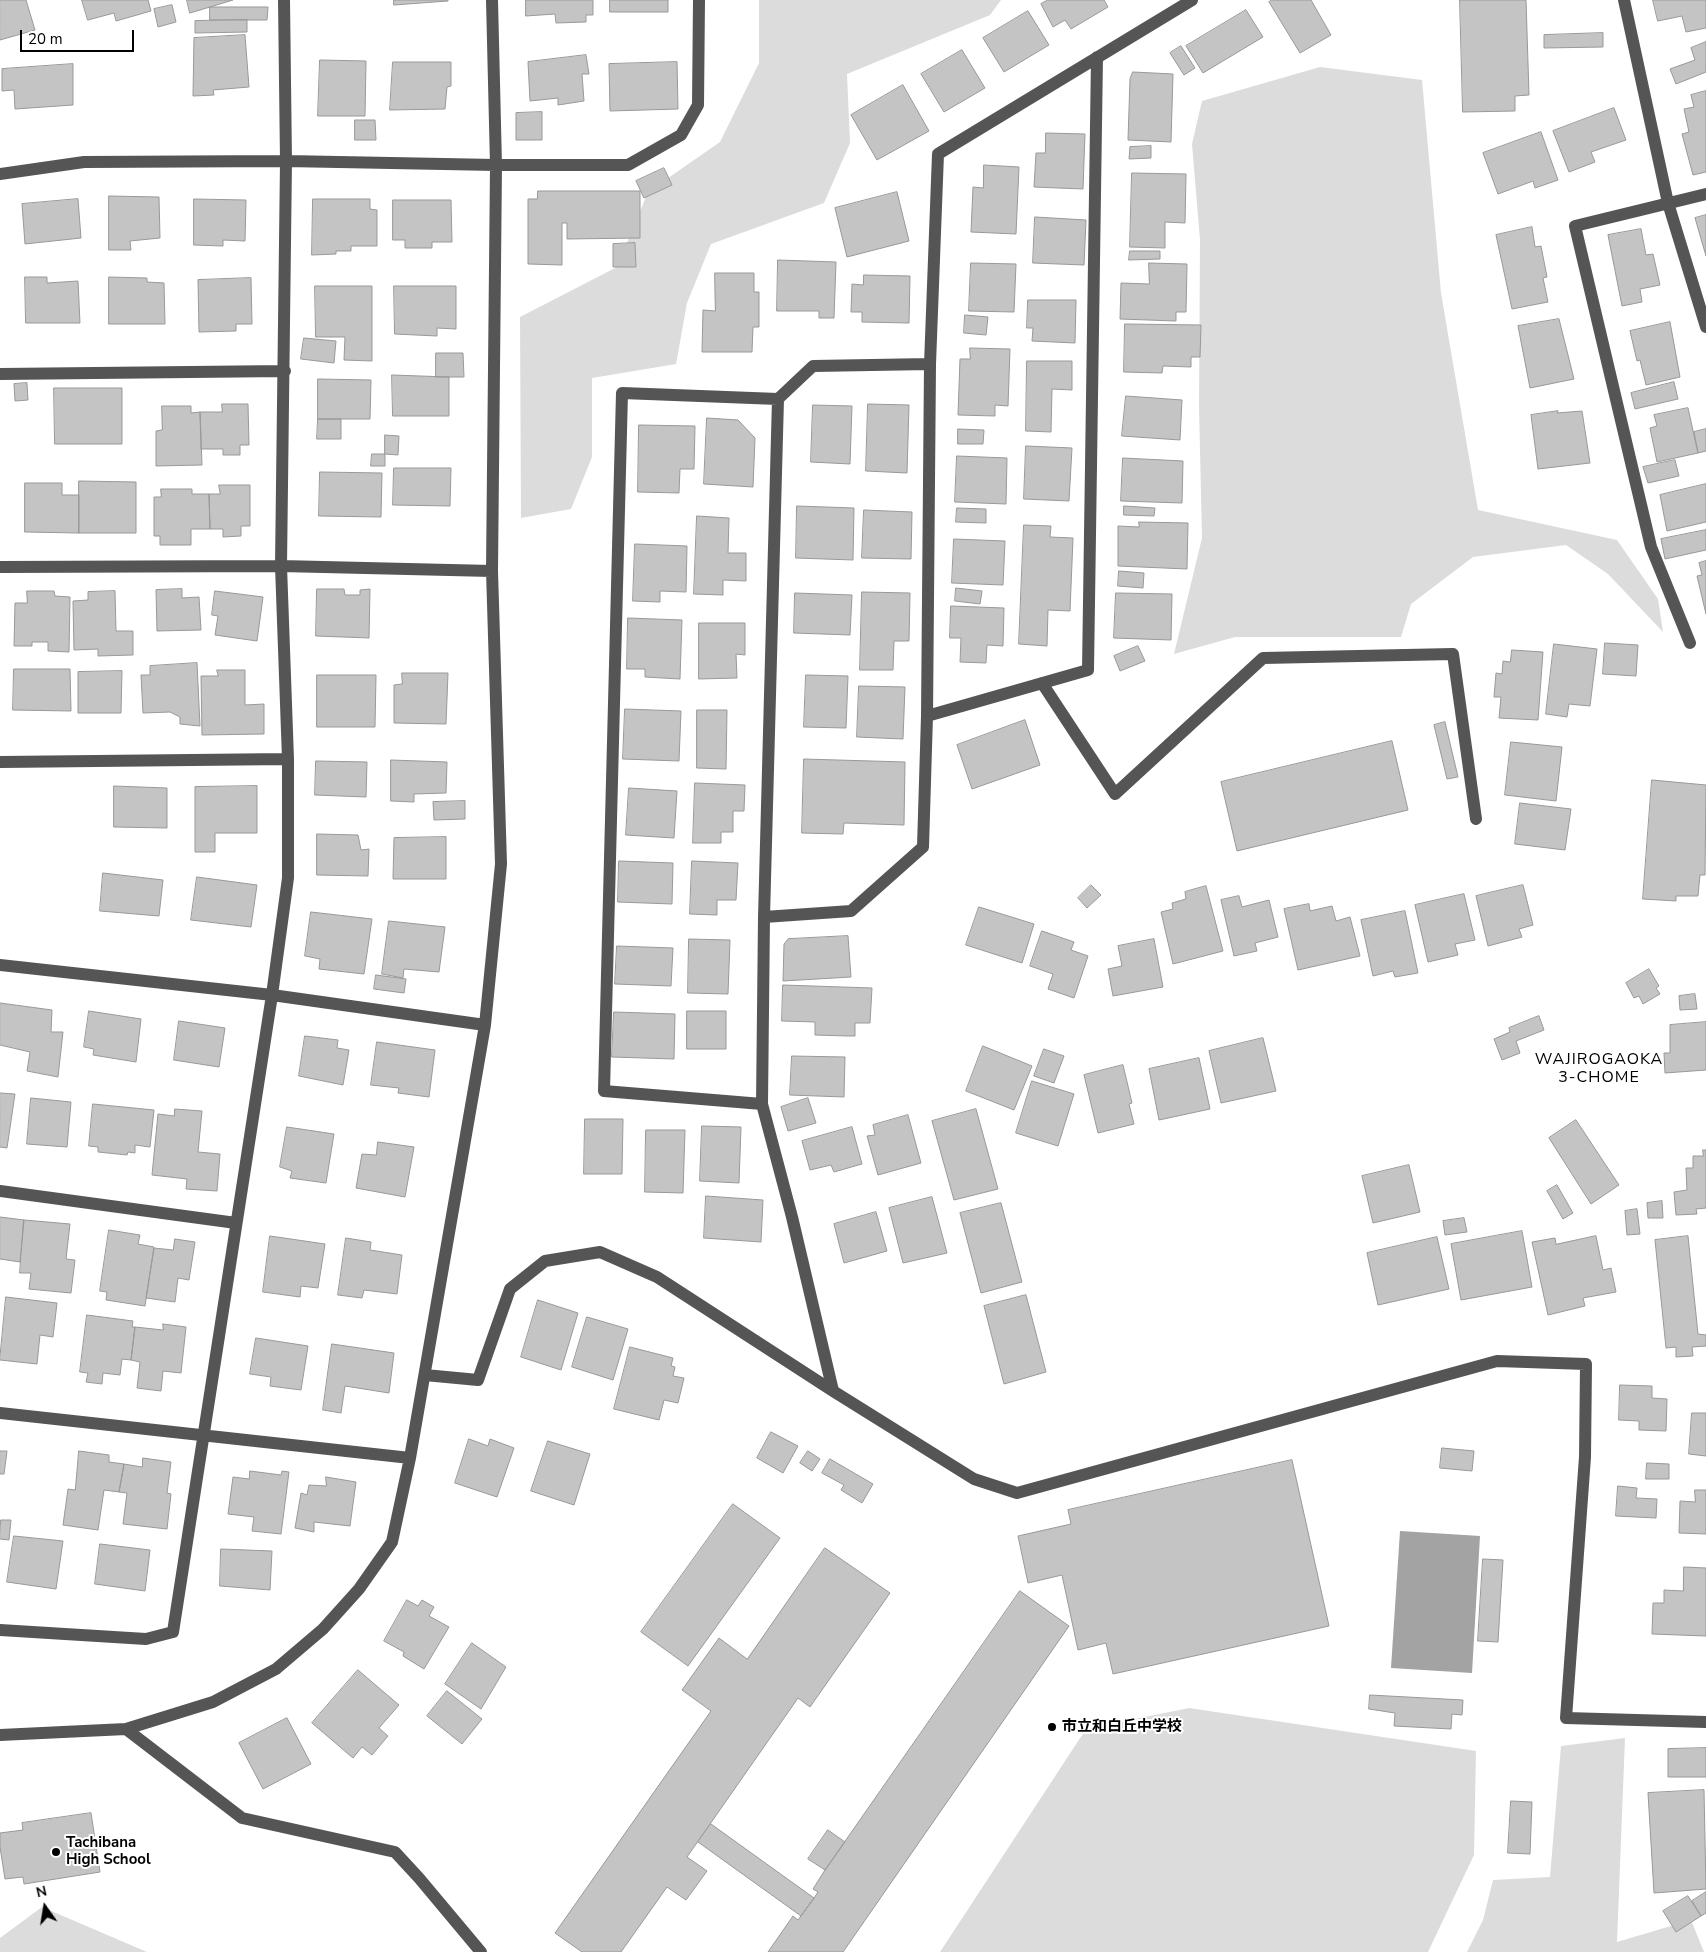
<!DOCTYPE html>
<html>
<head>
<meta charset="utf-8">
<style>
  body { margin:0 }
  #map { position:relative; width:1706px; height:1952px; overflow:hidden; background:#fff; font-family:"Nunito Sans",sans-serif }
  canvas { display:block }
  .north { position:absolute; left:20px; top:1882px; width:50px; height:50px; -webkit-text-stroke:4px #fff; paint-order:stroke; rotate:347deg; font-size:14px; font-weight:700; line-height:20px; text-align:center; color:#000 }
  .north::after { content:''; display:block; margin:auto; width:18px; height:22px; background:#000; clip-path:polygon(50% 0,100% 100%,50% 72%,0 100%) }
  .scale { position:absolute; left:20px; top:30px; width:114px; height:22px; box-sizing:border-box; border:2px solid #000; border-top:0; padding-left:6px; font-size:15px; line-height:18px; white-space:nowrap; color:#000; -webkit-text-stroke:4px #fff; paint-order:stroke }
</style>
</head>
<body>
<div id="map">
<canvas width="1706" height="1952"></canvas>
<div class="north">N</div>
<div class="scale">20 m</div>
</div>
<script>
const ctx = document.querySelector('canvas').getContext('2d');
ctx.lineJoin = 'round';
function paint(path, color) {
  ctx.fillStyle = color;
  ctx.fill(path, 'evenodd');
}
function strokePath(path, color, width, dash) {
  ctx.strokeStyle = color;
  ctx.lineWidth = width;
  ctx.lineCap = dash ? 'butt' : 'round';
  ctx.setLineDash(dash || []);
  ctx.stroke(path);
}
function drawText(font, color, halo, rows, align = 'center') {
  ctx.font = font + ' "Nunito Sans","Noto Sans JP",sans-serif';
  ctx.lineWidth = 4;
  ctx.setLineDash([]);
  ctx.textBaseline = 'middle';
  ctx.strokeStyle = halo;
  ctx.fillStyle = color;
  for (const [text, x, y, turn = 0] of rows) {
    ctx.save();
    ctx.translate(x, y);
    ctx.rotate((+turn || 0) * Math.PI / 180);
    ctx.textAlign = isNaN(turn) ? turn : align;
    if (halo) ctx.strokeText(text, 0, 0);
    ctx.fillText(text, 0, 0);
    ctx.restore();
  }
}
paint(new Path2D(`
  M759 0H1001L990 15 847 74 850 143 824 203 711 244 687 303 676 364 592 378V457L571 509 521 518 520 317 617 267 648 192 720 142 759 63Z
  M1320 67 1422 80 1441 293 1478 510 1617 540 1658 599 1663 632 1608 574 1566 545 1473 557 1411 604 1401 637H1235L1174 654 1202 538 1199 406 1200 240 1192 144 1202 101Z
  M1189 1708 1476 1751 1474 1855 1428 1952H940L1086 1729Z
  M1625 1738 1617 1942 1691 1920 1704 1952H1467L1483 1920 1493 1880 1550 1877 1561 1746Z
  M42 1907 147 1952H0V1938Z`), '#dcdcdc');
paint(new Path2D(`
  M1400 1531 1480 1536 1472 1673 1391 1668Z`), '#a3a3a3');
const building = new Path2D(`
  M0 0H26L35 30 0 40Z
  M82 0H148L151 11 116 21 114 13 88 20Z
  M187 0H233L190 13Z
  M394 0H448V1L394 5Z
  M526 0H593V15H586V22L556 23 555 14 526 16Z
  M610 0H668V12H610Z
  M1048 0H1104L1108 7 1071 29 1065 20 1053 27 1041 4Z
  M1272 0H1311L1331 35 1300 53 1269 2Z
  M1460 0H1526L1529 95 1515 96V111L1463 112Z
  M1653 0H1706V28L1686 32 1682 16 1658 21Z
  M172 5 176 22 158 27 154 9Z
  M210 7H268L267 20H210Z
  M1246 10 1263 37 1203 73 1186 46Z
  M1028 11 1049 45 1004 72 983 38Z
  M247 20V32L195 33V21Z
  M1603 33V47L1544 48V35Z
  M245 35 249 87 213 90 214 95 193 96 194 38Z
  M1706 42V72L1676 84 1670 69 1695 60 1691 48Z
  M1181 46 1195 68 1184 75 1170 53Z
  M962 50 985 88 944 112 921 74Z
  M586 55 589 74H582L584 101 558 105V98L530 101 528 62Z
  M320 60 366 61 365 116H318Z
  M393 62H451V86L447 87 445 109 390 110Z
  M677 62 678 109 610 111 609 64Z
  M73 64V105L15 109 14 90 2 91V69Z
  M1133 72 1173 74 1171 142 1128 140 1130 79Z
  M903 85 929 131 877 160 851 115Z
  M1706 91V172L1693 175 1682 134 1689 132 1684 109 1694 107 1691 95Z
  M1614 108 1626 140 1591 152 1595 162 1569 172 1553 131Z
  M542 112V140H516V113Z
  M355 120H375L376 140H355Z
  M1541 132 1558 180 1535 188 1533 181 1498 194 1483 153Z
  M1046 133 1085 134 1083 189 1034 187 1036 153H1045Z
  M1151 146V158L1129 159 1130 147Z
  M984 165 1019 167 1016 234 971 232 973 187 983 188Z
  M664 168 672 185 644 198 636 181Z
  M1132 173 1186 174 1185 223 1165 222V248L1130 247Z
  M538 191H640V238L567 239V223H562V265L528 264V199H537Z
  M897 192 909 241 847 257 835 208Z
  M109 196 159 197 160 238 130 241 131 250H109Z
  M78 199 81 238 25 244 22 204Z
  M194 199 246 200 245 241 223 240V246L194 245Z
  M313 199H370V209L377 210V246H351V251H336V254L312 255Z
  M393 200H451L452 242H432V248H405V240H393Z
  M1706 215V256L1695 218Z
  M1035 217 1086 220 1084 265 1033 263Z
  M1532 227 1535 247 1541 246 1547 277 1543 278 1548 302 1512 309 1496 235Z
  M1641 229 1646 255 1653 254 1660 285 1640 289 1642 302 1622 306 1608 235Z
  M635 243 636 267H613V244Z
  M1130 251H1160V259L1129 260Z
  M778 260 836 262 834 318H819V311H777Z
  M971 263 1016 264 1014 312 969 311Z
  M1149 263 1187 264 1186 312H1176V321L1120 319 1121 283 1149 284Z
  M715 273H754V292H759V327H753L752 352H702L703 310 715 311Z
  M864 275 910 276 909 323 862 322V312H851L852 284 863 285Z
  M25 277H47V283L78 281 80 323H26Z
  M109 277 147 278V282L164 283 165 324H109Z
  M251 278 252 324H236V331L199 332 198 280Z
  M315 286H372V361L344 360 345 337H316Z
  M394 286H456V329L437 328V336L395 334Z
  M1028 300H1076L1075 343 1032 341 1033 328H1027Z
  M965 315 988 317 986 335 964 333Z
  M1559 319 1574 379 1530 388 1518 326Z
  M1670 322 1680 377 1646 385 1640 360 1637 361 1630 331Z
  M1125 324 1201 325 1200 357H1191V367L1163 366 1162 373 1124 372Z
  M304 338 336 341 334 363 301 359Z
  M970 348 1010 349 1008 406 995 405V416L958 415 960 359H970Z
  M436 353H463L464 377H436Z
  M1027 361H1072V390L1052 389 1051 432 1026 431Z
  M392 375 449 377V416H393Z
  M318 379 371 380 370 419H318Z
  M1674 382 1678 399 1635 409 1631 393Z
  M27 383 28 400 15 401 14 384Z
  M54 388H122V444H55Z
  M1126 396 1182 400 1180 440 1122 436Z
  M222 404H248L249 445H240V455H223V449H201L200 412H222Z
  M868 404 909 405 907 473 866 471Z
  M813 405 852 406 850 464 811 462Z
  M162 406H191V413L200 412 202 465 156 466V431L162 430Z
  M1688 408 1698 453 1657 462 1650 428 1657 426 1654 415Z
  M1558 411 1557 413 1582 411 1590 463 1538 469 1531 415Z
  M707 418 738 420 755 438 753 487 704 484Z
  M318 419H341V439H317Z
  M639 425 695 426 694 469H680L679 493 638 492Z
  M958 429 984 430 983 444H958Z
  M1706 429V451L1698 453 1694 432Z
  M385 435 399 436 398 455 385 454Z
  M1026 446 1072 448 1069 501 1024 499Z
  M372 454H385V466H371Z
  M957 456 1007 458 1006 504 955 502Z
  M1123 458 1183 461 1182 503 1121 501Z
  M1675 460 1679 476 1648 483 1643 467Z
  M394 468H451L450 506 393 505Z
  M320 472 382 473 381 517 319 516Z
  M79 481 136 482V533H79Z
  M25 483H62V495H79V533L25 532Z
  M1706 484V522L1667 531 1660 495Z
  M219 485H250V526H241V536L223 537V529H210L209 494H220Z
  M161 489H192V494H209L210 529H191V545H160V536H154V497H161Z
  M797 506 854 508 853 560 796 558Z
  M1124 506 1155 508 1154 516 1124 515Z
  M957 508 986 509V523L956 522Z
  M864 510 912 512 911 559 862 558Z
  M697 516 729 518 728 553H746V581L723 580V595L694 594Z
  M1139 522 1188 523 1187 569 1118 566V526L1139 527Z
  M1024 525 1051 526 1050 537 1073 538 1070 611 1048 610 1047 646 1019 644Z
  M1706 530V550L1665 559 1661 539Z
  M954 539 1005 541 1003 585 952 583Z
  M635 544 687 546 686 592 660 591V602L633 601Z
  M1706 561V614L1697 576 1702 575 1699 563Z
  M1119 571 1144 573 1143 588 1118 586Z
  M956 588 982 591 980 604 955 601Z
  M182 589V598L199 597 201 630 157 631 156 590Z
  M317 589H344L345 595H360V590L370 589 369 638 316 636Z
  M27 591H54L55 596 70 597 69 652 48 651V642H32V646H14L15 603H27Z
  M115 591 116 631H133V655L98 656V649L74 650 73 601 88 600V592Z
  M215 591 263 597 257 641 215 635 218 616 212 615Z
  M862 592 910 593 909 641H894L893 670H860Z
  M795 593 852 595 850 635 794 633Z
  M1116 593 1172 594 1171 640 1114 638Z
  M951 606 1004 608 1003 646 987 645 986 663 960 662 961 638H950Z
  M628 618 682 620 680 679 645 677V669H627Z
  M699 623H745V655L736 654 737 678 699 679Z
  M1605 643 1638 645 1636 676 1603 674Z
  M1554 644 1597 649 1590 706 1569 704 1567 717 1546 714Z
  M1138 646 1145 661 1120 671 1114 656Z
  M1512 650 1543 652 1538 720 1499 718 1501 697H1494L1496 673 1502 674 1503 661 1510 662Z
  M197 663 200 726 180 724V717L170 712 143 713 141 675H150V666Z
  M14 669H70L71 711 13 710Z
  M217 670H245V705L264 704V734L202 735 201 676H218Z
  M122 671 121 713H78V672Z
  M402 673H448L446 724 394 723V685L402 684Z
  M317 675H376L375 727H317Z
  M806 675 848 676 846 728 804 727Z
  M859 686 905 687 903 739 857 737Z
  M625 709 681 711 679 761 623 759Z
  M697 710H727L726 769 697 768Z
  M1025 720 1040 765 972 789 957 745Z
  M1445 722 1458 777 1447 779 1434 725Z
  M1392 741 1408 810 1237 851 1221 782Z
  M1511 742 1562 747 1556 801 1505 795Z
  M804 759 905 762 904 825 844 823 843 834 802 833Z
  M391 760 447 762 446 793 414 794V802L391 801Z
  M316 761 367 762 366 797 315 795Z
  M1652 780 1706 785 1705 875H1700L1698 896H1676V901L1643 899Z
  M695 783 745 785 744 811H733V832H721V843H693Z
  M114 786 167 788V828L114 827Z
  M257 786V833H215V852H195V787Z
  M629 788 677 791 674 838 626 835Z
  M465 801V819L434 820 433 802Z
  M1520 803 1571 809 1565 850 1515 844Z
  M317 834 358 835 361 850 369 849 368 876 317 875Z
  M446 837V879H393L394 838Z
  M619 861 673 863 672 904 618 902Z
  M692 861 738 863 736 900H717V915L690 914Z
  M103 873 163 880 159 916 100 911Z
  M197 877 257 885 251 927 191 920Z
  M1091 885 1101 895 1087 908 1078 898Z
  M1523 885 1533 925 1519 929 1522 937 1488 946 1476 896Z
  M1206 886 1223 951 1173 964 1161 912 1173 909 1172 903 1186 899 1185 892Z
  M1464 894 1475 940 1455 944 1458 955 1428 962 1415 905Z
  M1239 896 1242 907 1269 900 1278 937 1255 943 1257 951 1234 956 1221 900Z
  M1309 904 1310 911 1332 906 1336 921 1350 917 1360 956 1298 970 1284 909Z
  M979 907 1034 924 1022 963 966 945Z
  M1405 911 1418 973 1395 977 1393 971 1373 976 1361 920Z
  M311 912 372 919 364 974 319 969 320 959 305 956Z
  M389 921 445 927 439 972 404 969 403 978 382 974Z
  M1042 931 1074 942 1071 950 1088 956 1074 998 1048 989 1053 974 1030 966Z
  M848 936 851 977 783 981 784 944 788 939Z
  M689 939 730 940 728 994 688 993Z
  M1154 939 1163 987 1113 996 1108 969 1122 966 1118 946Z
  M617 946 673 948 671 986 615 984Z
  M1649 969 1659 986 1656 988 1660 994 1643 1004 1639 996 1634 998 1626 983Z
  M376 975 406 979 404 993 374 989Z
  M783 985 872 988 870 1023H855V1036H847L815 1035V1022L782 1021Z
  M1695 994 1697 1009 1680 1010 1679 996Z
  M0 1003 52 1010 51 1032H63L58 1077 27 1071 30 1052 0 1045Z
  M89 1011 141 1019 136 1062 93 1055 94 1049 84 1047Z
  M687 1011H726V1049H687Z
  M614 1012 675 1014 674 1059 612 1057Z
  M1539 1016 1544 1030 1516 1041 1520 1053 1502 1060 1494 1039 1510 1032 1509 1028Z
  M179 1021 225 1028 219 1067 174 1060Z
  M1706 1022V1070L1665 1073 1664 1053H1670V1025Z
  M305 1036 338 1040 337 1048 349 1050 343 1085 299 1076Z
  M1263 1038 1276 1091 1221 1103 1209 1051Z
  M377 1042 435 1050 429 1097 398 1093 399 1088 371 1085Z
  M983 1046 1032 1066 1014 1110 966 1091Z
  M1044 1049 1064 1056 1054 1083 1034 1076Z
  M792 1056 845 1057 844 1097 790 1095Z
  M1199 1058 1210 1109 1159 1120 1149 1069Z
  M1123 1065 1132 1103 1129 1104 1134 1124 1098 1133 1084 1075Z
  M1032 1081 1074 1094 1058 1146 1016 1133Z
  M0 1093 15 1094 7 1148 0 1147Z
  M31 1098 71 1102 67 1147 27 1144Z
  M808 1098 816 1123 788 1131 781 1107Z
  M93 1104 154 1110 150 1147 135 1145V1153L128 1152 127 1155 98 1152V1147L89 1146Z
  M175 1109 202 1111 198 1152 220 1154 217 1191 186 1189 187 1179 152 1175 158 1114 174 1116Z
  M976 1109 998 1189 954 1200 932 1121Z
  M908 1115 921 1163 878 1175 867 1136 875 1135 873 1125Z
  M585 1119H623L622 1174H584Z
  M1576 1120 1619 1185 1591 1204 1549 1138Z
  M702 1126 741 1127 739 1183 700 1181Z
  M287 1127 334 1134 326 1183 290 1178 292 1171 280 1167Z
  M852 1127 862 1164 834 1172 831 1165 810 1170 802 1141Z
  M646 1130H685L683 1193 645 1192Z
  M378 1142 414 1147 405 1197 356 1188 362 1154 376 1155Z
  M1703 1150H1706V1208L1696 1209 1697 1214 1676 1215 1674 1192 1687 1190 1686 1168H1693V1156H1703Z
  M1409 1165 1420 1212 1373 1223 1362 1176Z
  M1557 1185 1573 1213 1563 1219 1547 1191Z
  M706 1196 763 1200 761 1242 704 1238Z
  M932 1197 947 1253 903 1263 889 1208Z
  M1662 1201 1663 1218H1648L1647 1203Z
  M1001 1203 1022 1282 981 1293 960 1213Z
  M1637 1209 1640 1234 1627 1235 1625 1211Z
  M876 1212 887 1251 844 1263 834 1224Z
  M0 1217 24 1220 20 1262 0 1259Z
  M1464 1218 1467 1232 1445 1235 1443 1221Z
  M24 1220 70 1224 66 1259 75 1260 71 1293 29 1289 31 1273H20Z
  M109 1230 140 1235 138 1244 154 1247 145 1306 106 1300 107 1292 100 1291Z
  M1522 1231 1532 1287 1461 1300 1451 1244Z
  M270 1236 325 1244 318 1288 301 1286 300 1297 263 1292Z
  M1596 1236 1603 1270 1611 1268 1616 1292 1583 1298 1585 1306 1548 1315 1532 1242 1555 1238 1556 1244Z
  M1688 1236 1698 1334 1706 1335V1346L1692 1347 1693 1356 1676 1357V1347L1666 1348 1655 1240Z
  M1437 1237 1449 1289 1378 1305 1367 1253Z
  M346 1238 371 1242 370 1250 402 1255 397 1294 364 1290 362 1298 338 1295Z
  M175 1239 195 1242 189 1280 178 1278 175 1302 146 1298 154 1248 173 1250Z
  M1026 1295 1046 1372 1004 1384 984 1306Z
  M6 1297 57 1303 53 1337 40 1335 37 1364 0 1360Z
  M538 1300 578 1313 561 1370 521 1357Z
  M87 1315 133 1321 132 1327H135L131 1360 122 1359 120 1375 103 1373 102 1384 86 1382 88 1373 80 1372Z
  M587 1317 628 1329 613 1380 572 1367Z
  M163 1324 186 1327 181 1373 163 1371 161 1391 137 1388 140 1362 131 1360 135 1327 163 1330Z
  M256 1338 308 1346 301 1390 270 1386 271 1377 250 1374Z
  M332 1344 394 1353 389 1393 345 1386 341 1413 323 1410Z
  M630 1347 673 1358 671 1366 675 1367 673 1376 684 1378 678 1403 664 1400 659 1420 614 1409Z
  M1620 1385 1652 1386V1398L1667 1399 1666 1431 1639 1430V1421L1619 1420Z
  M1692 1413H1706V1456L1689 1454Z
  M771 1432 798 1446 783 1473 757 1458Z
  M469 1439 488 1446 490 1439 514 1448 497 1497 455 1483Z
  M548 1441 590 1454 574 1505 531 1491Z
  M1442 1448 1474 1451 1472 1471 1440 1468Z
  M0 1451H7L4 1474H0Z
  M79 1451 109 1455V1462L124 1464 119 1492 104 1490 98 1530 63 1525 68 1489 75 1490Z
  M808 1451 820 1459 812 1471 800 1463Z
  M143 1458 171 1462 167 1493 171 1494 167 1529 123 1524 127 1493 119 1492 124 1464 142 1467Z
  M830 1459 873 1484 862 1503 841 1490 844 1485 822 1473Z
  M1292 1460 1329 1626 1113 1674 1106 1643 1078 1650 1062 1575 1028 1583 1018 1536 1071 1524 1068 1510Z
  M1647 1463 1669 1464V1479H1646Z
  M250 1471 281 1475 282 1471 289 1472 281 1534 252 1531 254 1517 228 1514 233 1477 249 1479Z
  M326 1477 356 1482 350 1526 314 1522V1532L295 1528 301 1493 307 1495 309 1485 326 1486Z
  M1618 1486 1637 1488 1636 1498 1657 1499 1656 1518 1616 1516Z
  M1695 1490H1706V1534L1679 1533 1680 1501 1695 1502Z
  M733 1504 780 1538 688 1666 641 1632Z
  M1 1520H11L9 1540 0 1539Z
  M14 1536 63 1541 56 1589 7 1582Z
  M100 1544 150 1550 145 1591 95 1584Z
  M825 1548 890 1593 810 1707 798 1698 687 1857 707 1871 686 1900 667 1887 621 1952H582L555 1933 711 1711 682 1690 719 1638 747 1659Z
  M221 1549 272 1551 270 1590 220 1586Z
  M1483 1559 1503 1560 1498 1642 1478 1641Z
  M1684 1567 1706 1568V1636L1652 1634 1653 1603H1664V1590L1683 1591Z
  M1020 1591 1069 1626 843 1952H768L793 1916 798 1920 814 1898 818 1892 813 1889 825 1870Z
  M407 1600 418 1606 422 1600 434 1607 429 1616 449 1627 424 1669 403 1656 404 1652 384 1641Z
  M472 1643 506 1667 481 1709 445 1684Z
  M358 1670 399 1705 379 1728 388 1736 372 1755 362 1747 353 1758 312 1723Z
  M447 1691 482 1719 462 1744 427 1716Z
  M1370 1695 1463 1700 1462 1715 1452 1714 1451 1729 1394 1726 1395 1713 1369 1709Z
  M287 1718 311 1764 263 1789 239 1743Z
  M1706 1748V1777H1668V1749Z
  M1704 1790 1706 1889 1654 1893 1648 1793Z
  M1511 1801 1532 1802 1530 1854 1508 1853Z
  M91 1813 100 1872 24 1884 23 1877 5 1879 0 1847V1833L23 1830 22 1823Z
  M711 1824 814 1898 801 1916 698 1842Z
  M828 1830 845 1842 825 1870 808 1859Z
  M1706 1892V1913L1701 1916 1692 1901Z
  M1688 1896 1701 1916 1676 1932 1663 1911Z`);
paint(building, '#c4c4c4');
strokePath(building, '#999', 1);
strokePath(new Path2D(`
  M1624 0 1668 203 1706 327
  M0 174 84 162 286 161 496 165H628L681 135 698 105 699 0
  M0 374 285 371
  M0 567 281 566 492 571
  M1690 643 1651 547 1575 226 1706 194
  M1042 683 1115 794 1263 658 1453 654 1476 819
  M927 716 1088 670 1097 57
  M0 762 288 759
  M764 917 851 911 923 847 927 716 930 364 938 154 1192 0
  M0 965 272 995 485 1025
  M762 1104 604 1091 622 393 778 399
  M0 1191 236 1223
  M425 1375 478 1380 510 1289 545 1261 600 1252 657 1277 833 1391 974 1479 1017 1493 1497 1361 1586 1364 1585 1457 1566 1718 1706 1722
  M833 1391 792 1217 762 1104 764 917 778 399 813 366 930 364
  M0 1413 410 1458
  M0 1630 146 1639 173 1632 272 995 288 878V759L281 566 286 161 284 0
  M126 1729 242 1818 395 1852 419 1878 481 1952
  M0 1735 126 1729 213 1702 276 1669 323 1629 359 1589 392 1542 410 1458 485 1025 501 864 492 571 496 165 492 0`), '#555', 12);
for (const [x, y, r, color] of [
  [1052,1727,5,"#000"],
  [56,1852,5,"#000"]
]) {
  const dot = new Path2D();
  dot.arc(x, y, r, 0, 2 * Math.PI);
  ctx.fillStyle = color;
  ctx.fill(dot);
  strokePath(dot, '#fff', 2);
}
drawText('bold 15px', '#000', '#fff', [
  ["市立和白丘中学校",1062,1727],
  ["Tachibana",66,1843],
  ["High School",66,1860]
], 'left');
ctx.letterSpacing = '1px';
drawText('16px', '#000', '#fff', [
  ["WAJIROGAOKA",1599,1060],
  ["3-CHOME",1599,1078]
]);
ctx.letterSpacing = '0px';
</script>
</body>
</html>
